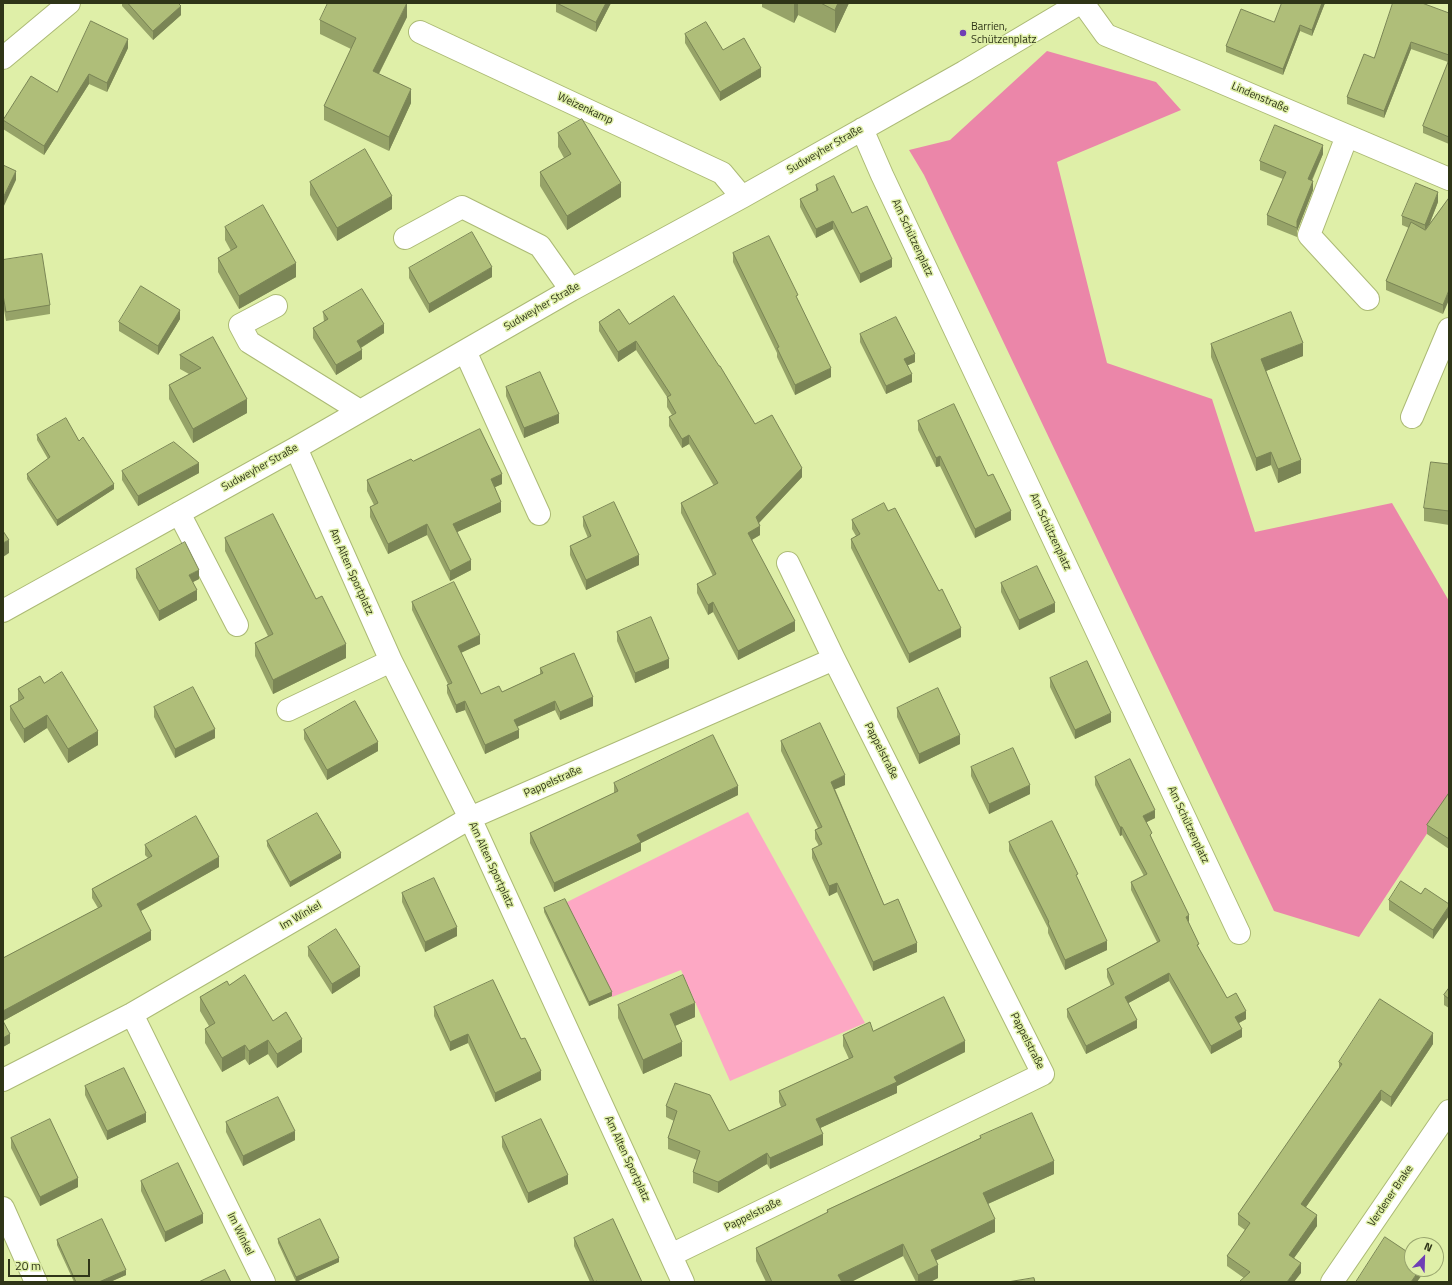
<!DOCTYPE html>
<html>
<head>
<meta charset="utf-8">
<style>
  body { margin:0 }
  #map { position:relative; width:1452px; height:1285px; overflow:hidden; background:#dfefa8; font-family:"Titillium Web",sans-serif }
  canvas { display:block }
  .frame { position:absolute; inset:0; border:4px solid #2f3518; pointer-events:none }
  .north { position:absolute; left:1404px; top:1237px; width:40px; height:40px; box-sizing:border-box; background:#dfefa8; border:1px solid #99a56e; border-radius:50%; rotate:23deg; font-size:11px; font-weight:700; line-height:16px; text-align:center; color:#2f3518 }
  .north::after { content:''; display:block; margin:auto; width:14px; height:18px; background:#6f3eb5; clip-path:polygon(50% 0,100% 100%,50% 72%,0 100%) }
  .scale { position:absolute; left:8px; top:1259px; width:82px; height:18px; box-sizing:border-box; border:2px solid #2f3518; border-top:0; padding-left:5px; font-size:12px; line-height:14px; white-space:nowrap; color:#2f3518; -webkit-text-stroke:3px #dfefa8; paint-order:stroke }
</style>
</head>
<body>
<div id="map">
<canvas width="1452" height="1285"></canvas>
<div class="frame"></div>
<div class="north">N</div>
<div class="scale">20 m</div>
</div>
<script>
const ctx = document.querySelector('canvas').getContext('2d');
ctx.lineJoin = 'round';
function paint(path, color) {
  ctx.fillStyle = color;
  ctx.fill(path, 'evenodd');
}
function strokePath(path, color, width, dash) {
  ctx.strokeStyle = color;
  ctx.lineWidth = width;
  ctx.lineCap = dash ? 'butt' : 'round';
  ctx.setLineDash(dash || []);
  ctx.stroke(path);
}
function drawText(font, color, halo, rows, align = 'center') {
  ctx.font = font + ' "Titillium Web",sans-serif';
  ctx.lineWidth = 3;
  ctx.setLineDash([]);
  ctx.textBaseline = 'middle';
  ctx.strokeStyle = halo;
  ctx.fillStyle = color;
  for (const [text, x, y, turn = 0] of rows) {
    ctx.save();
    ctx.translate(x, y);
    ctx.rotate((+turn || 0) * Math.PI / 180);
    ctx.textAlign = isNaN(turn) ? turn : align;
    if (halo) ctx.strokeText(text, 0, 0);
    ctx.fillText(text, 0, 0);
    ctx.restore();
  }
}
paint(new Path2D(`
  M748 812 865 1023 730 1081 681 970 612 997 565 903Z`), '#fda8c4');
paint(new Path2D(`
  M1047 51 1156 82 1181 110 1057 162 1107 363 1212 399 1255 532 1392 503 1449 601V800L1359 937 1274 911 924 175 909 150 950 140Z`), '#eb86a9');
const minor = new Path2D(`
  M1083 3 1106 35 1197 72 1449 179
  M420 32 722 173 742 197
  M3 58 69 3
  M862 129 882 175 1239 933
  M1347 136 1309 235 1368 299
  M405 238 462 207 540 246 571 290
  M276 306 240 325 249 342 360 411
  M465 351 539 514
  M1412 417 1449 329
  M296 448 391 661 470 818 683 1282
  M179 513 237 625
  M3 611 296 448 571 290 742 197 964 72 1080 3
  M288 710 391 661
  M132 1014 264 1282
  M3 1080 132 1014 470 818 834 659
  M3 1208 36 1282
  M671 1255 1043 1074 834 659 788 563
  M1332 1282 1449 1111`);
strokePath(minor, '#acba75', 24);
strokePath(minor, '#fff', 22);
paint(new Path2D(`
  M122 3H178L181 15 153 40 122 6Z
  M556 3H611L596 32 556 12Z
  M762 3H849L835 33 798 15 794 23 762 7Z
  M1325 3 1312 36 1300 31 1283 75 1226 52V46Z
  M1449 13V144L1423 133V126L1448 62 1411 49 1384 118 1347 104V97L1374 58Z
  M407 17 379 74 411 103 389 151 324 120V106L351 49 320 34V20Z
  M685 34 723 50 761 77 720 101 685 43Z
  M128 48 107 92 89 84 44 155 3 129V120L57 92Z
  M558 133 621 197 567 230 540 186V172L564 158 558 147Z
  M1323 154 1312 181 1313 190 1297 231V237L1267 225V215L1283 179 1260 170V161Z
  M310 182 392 209 337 241 310 195Z
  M816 185 852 213 892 267 860 283 833 229 816 238 800 207V199L816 191Z
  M1449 198 1443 314 1386 290V281L1409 228 1402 225V216L1438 202 1430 223Z
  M225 227 296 277 239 309 218 272V258L231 251 225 240Z
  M733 253 798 300 831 377 795 395 777 357V353L733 262Z
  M3 260 50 305V314L6 321 3 304Z
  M409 268 492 277 429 313 409 278Z
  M323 312 384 333 361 348 362 359 336 375 313 338V328L324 322Z
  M180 319 158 355 119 331V322Z
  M599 322 629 324 755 424 802 477 759 523 760 535 752 540 795 631 738 660 713 612 708 615 697 593V584L713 576 681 513V503L714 486 689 444 682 448 669 426V417L672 415 667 407V397L636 350 618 362 599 331Z
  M860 334 915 362 908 365 912 382 886 394 860 342Z
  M213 337 247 413 193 443 169 399V385L189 374 180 369V355Z
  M1211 344 1303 356 1266 371 1301 473 1278 483 1271 465 1256 471 1211 357Z
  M506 387 559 423 524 438 506 396Z
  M918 421 988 476 1011 520 975 538 940 466 936 467 918 430Z
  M37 435 79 441 114 489 57 526 27 479V474L48 459 37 440Z
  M413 461 502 484 495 487 501 512 457 532 471 570 450 581 427 535 388 554 370 517V507L374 505 367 491V480Z
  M1449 464V525L1424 521V508Z
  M122 471 199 473 138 506 122 480Z
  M888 511 939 591 961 637 909 663 851 548V539L856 536 852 529V520Z
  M583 517 639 565 586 590 570 555V546L588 538 583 526Z
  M225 538 346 658 273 694 255 656V643L268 636 225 551Z
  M136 569 199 579 193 582 197 600 159 621 136 578Z
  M1001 583 1055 612 1019 630 1001 592Z
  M412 602 480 644 461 653 481 694 502 692 540 674V668L593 706 560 720 555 710 517 727 519 738 485 754 465 710 456 713 447 693V685L448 684 412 610Z
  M617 632 669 668 635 683 617 641Z
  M1050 678 1111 722 1075 739 1050 687Z
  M44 683 98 745 68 763 47 728 24 743 10 720V706L18 701V689Z
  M154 707 215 738 175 758 154 717Z
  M897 708 960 744 919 764 897 717Z
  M304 730 378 751 327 780 304 739Z
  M781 741 845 785 835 789 884 905 917 952 873 971 837 892 829 896 812 858V849L819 846 815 839V830L818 828 781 751Z
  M971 767 1030 794 989 814 971 776Z
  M1095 777 1155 818 1146 822 1152 839 1189 923 1199 949 1227 998 1246 1019 1239 1023 1242 1037 1211 1054 1169 981 1128 1003 1137 1028 1086 1054 1067 1017V1009L1111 986 1107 977V969L1157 942 1131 890V882L1144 876 1122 835 1120 836 1095 785Z
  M614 783 738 795 641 843V851L554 892 530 843V833L614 793Z
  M1449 793V849L1427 834V825Z
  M267 841 341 858 290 887 267 846Z
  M1009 842 1078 879 1107 950 1065 970 1048 933V928L1009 851Z
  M145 845 219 867 141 911 151 940 3 1021 10 1043 3 1047V958L98 908 92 898V889L148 858 145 855Z
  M402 893 457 936 425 952 402 902Z
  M1421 894 1449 904 1433 939 1389 910V900Z
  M544 908 612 996 589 1006 544 912Z
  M308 947 360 976 332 994 308 956Z
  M229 985 273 1021 302 1052 277 1068 268 1054 249 1065 245 1059 222 1072 205 1043V1029L209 1026 200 1011V997Z
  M1449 988V1008L1444 1005V995Z
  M618 1005 695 1017 675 1026 682 1056 643 1074 618 1018Z
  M434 1007 541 1080 495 1102 468 1043 450 1051 434 1016Z
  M873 1031 965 1052 897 1086V1093L820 1128 823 1145 770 1169 767 1164 718 1193 693 1183V1172L697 1160 668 1149V1138L674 1121 666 1117V1106L729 1131 781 1107 779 1102V1091L849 1059 843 1046V1035Z
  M1433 1044 1391 1107 1381 1100 1306 1207 1317 1226 1294 1258 1301 1273 1244 1278 1227 1266V1256L1245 1230 1238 1225V1214L1339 1070V1062Z
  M85 1086 146 1122 107 1140 85 1095Z
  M226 1122 295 1140 243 1166 226 1132Z
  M980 1136 1054 1174 988 1204 995 1232 936 1260 938 1278 930 1282H916L903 1256 851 1282H766L756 1261V1248L827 1213V1210L980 1138Z
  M502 1137 568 1184 528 1203 502 1147Z
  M11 1138 78 1187 40 1206 11 1148Z
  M141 1181 203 1223 165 1242 141 1191Z
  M574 1238 642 1282H590L574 1246Z
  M278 1239 339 1262 296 1282 278 1243Z
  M57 1240 126 1275 110 1282H74L57 1245Z`), '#96a368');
paint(new Path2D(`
  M407 3V17L373 85V71Z
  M606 3H611L596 32V22Z
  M794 3H798V15L794 23Z
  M838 3H849L835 33V10Z
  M1322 3H1325L1312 36V30Z
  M181 6V15L153 40V31Z
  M1300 25V31L1283 75V69Z
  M128 39V48L107 92V83Z
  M1411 42V49L1384 118V111Z
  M761 68V77L720 101V92Z
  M89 74V84L44 155V146Z
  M411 89V103L389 151V137Z
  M1323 145V154L1308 188V179Z
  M16 171V180L3 208V198Z
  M1313 181V190L1297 231V237V221Z
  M621 183V197L567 230V216Z
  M1438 192V202L1425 235V225Z
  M392 196V209L337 241V228Z
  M833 221V229L816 238V229Z
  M892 259V267L860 283V274Z
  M296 263V277L239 309V296Z
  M492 267V277L429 313V304Z
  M1449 290V300L1443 314V305Z
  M180 310V319L158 355V346Z
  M384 324V333L357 350V341Z
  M636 341V350L618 362V352Z
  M1303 343V356L1261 373V359Z
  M362 350V359L336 375V365Z
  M915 354V362L904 367V359Z
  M831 368V377L795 395V385Z
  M912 374V382L886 394V386Z
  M247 399V413L193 443V429Z
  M559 414V423L524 438V428Z
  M689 435V444L682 448V439Z
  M1271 452V465L1256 471V458Z
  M940 456V466L936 467V458Z
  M1301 460V473L1278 483V469Z
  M199 463V473L138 506V496Z
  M802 468V477L756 526V517Z
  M502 474V484L491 489V479Z
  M114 484V489L57 526V520Z
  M501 502V512L453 534V524Z
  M1011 511V520L975 538V529Z
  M427 524V535L388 554V544Z
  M760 526V535L748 542V533Z
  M9 540V553L3 557V543Z
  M639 555V565L586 590V580Z
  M471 560V570L450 581V571Z
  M199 570V579L189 584V575Z
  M197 590V600L159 621V611Z
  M713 602V612L708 615V605Z
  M1055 603V612L1019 630V620Z
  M795 621V631L738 660V651Z
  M961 628V637L909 663V654Z
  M480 635V644L458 654V646Z
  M346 644V658L273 694V680Z
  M669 659V668L635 683V673Z
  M593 697V706L560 720V712Z
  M465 701V710L456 713V705Z
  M555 701V710L514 728V720Z
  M1111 713V722L1075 739V730Z
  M47 715V728L24 743V729Z
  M215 729V738L175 758V749Z
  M519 730V738L485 754V745Z
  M98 731V745L68 763V749Z
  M960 735V744L919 764V754Z
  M378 742V751L327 780V770Z
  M845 775V785L831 791V782Z
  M1030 785V794L989 814V804Z
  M738 786V795L641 843V851L554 892V883L637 835Z
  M1155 810V818L1143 824V816Z
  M1120 827H1122V835L1120 836Z
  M341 853V858L290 887V882Z
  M219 857V867L137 913V904Z
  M837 883V892L829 896V886Z
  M1449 906V916L1433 939V930Z
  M1189 915V923L1186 917Z
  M457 927V936L425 952V942Z
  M151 931V940L3 1021V1011Z
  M1107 941V950L1065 970V960Z
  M917 943V952L873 971V962Z
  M360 967V976L332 994V984Z
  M1169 973V981L1125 1005V997Z
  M612 992V996L589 1006V1002Z
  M695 1003V1017L670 1028V1014Z
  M1246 1011V1019L1235 1025V1017Z
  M1137 1020V1028L1086 1054V1046Z
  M1242 1029V1037L1211 1054V1046Z
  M1433 1033V1044L1391 1107V1097Z
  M10 1034V1043L3 1047V1038Z
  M468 1034V1043L450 1051V1042Z
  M302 1039V1052L277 1068V1054Z
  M268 1040V1054L249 1065V1051Z
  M965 1041V1052L897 1086V1093L816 1130V1119L894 1077Z
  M682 1042V1056L643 1074V1060Z
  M245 1045V1059L222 1072V1058Z
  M541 1071V1080L495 1102V1093Z
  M1381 1090V1100L1301 1214V1204Z
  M146 1113V1122L107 1140V1131Z
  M295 1131V1140L243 1166V1156Z
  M823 1134V1145L770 1169V1158Z
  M767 1153V1164L718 1193V1182Z
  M1054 1161V1174L983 1206V1193Z
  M568 1175V1184L528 1203V1193Z
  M78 1178V1187L40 1206V1197Z
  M203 1214V1223L165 1242V1232Z
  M1317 1215V1226L1289 1265V1255Z
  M995 1219V1232L931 1263V1250Z
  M903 1244V1256L851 1282H838V1275Z
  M339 1258V1262L296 1282V1277Z
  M1301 1263V1273L1294 1282H1287Z
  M938 1265V1278L930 1282H918V1275Z
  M1420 1269H1424V1272L1417 1282H1411Z
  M126 1270V1275L110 1282H99Z`), '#7a8555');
const building = new Path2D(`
  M128 3H178L181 6 153 31Z
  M328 3H407L373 71 411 89 389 137 324 106 356 38 320 20Z
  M557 3H606L596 22Z
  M821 3H838L835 10Z
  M1282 3H1322L1312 30 1300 25 1283 69 1226 46 1241 9 1274 22Z
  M1393 3H1422L1449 13V55L1411 42 1384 111 1347 97 1364 54 1374 58Z
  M91 21 128 39 107 83 89 74 44 146 3 120 31 76 57 92Z
  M706 22 723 50 744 38 761 68 720 92 685 34Z
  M1449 60V137L1423 126Z
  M582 119 621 183 567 216 540 172 571 154 558 133Z
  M1275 125 1323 145 1308 179 1313 181 1297 221V228L1267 215 1286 172 1260 161Z
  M365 149 392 196 337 228 310 182Z
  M3 165 16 171 3 198Z
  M834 176 852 213 867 206 892 259 860 274 833 221 816 229 800 199 818 190 816 185Z
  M1416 183 1438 192 1425 225 1402 216Z
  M1449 198V290L1443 305 1386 281 1411 222 1425 230Z
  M263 205 296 263 239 296 218 258 237 247 225 227Z
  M472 232 492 267 429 304 409 268Z
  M769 236 798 295 796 296 831 368 795 385 777 348 779 347 733 253Z
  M42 254 50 305 6 312 3 295V260Z
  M141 286 180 310 158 346 119 322Z
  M362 289 384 324 357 341 362 350 336 365 313 328 328 319 323 312Z
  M674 296 719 366H720L755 424 772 415 802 468 756 517 760 526 748 533 795 621 738 651 713 602 708 605 697 584 716 574 681 503 718 483 689 435 682 439 669 417 676 413 667 397 671 395 636 341 618 352 599 322 619 309 629 324Z
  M1291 312 1303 343 1261 359 1301 460 1278 469 1271 452 1256 458 1211 344Z
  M896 317 915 354 904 359 912 374 886 386 860 334Z
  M213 337 247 399 193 429 169 385 201 368 180 355Z
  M540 372 559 414 524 428 506 387Z
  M954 404 988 476 993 474 1011 511 975 529 940 456 936 458 918 421Z
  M66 418 79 441 83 437 114 484 57 520 27 474 50 457 37 435Z
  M480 429 502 474 491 479 501 502 453 524 471 560 450 571 427 524 388 544 370 507 378 503 367 480 411 459 413 461Z
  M174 442 199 463 138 496 122 471Z
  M1431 462 1449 464V511L1424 508Z
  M614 502 639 555 586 580 570 546 591 536 583 517Z
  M884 503 888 511 895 508 939 591 942 589 961 628 909 654 851 539 860 534 852 520Z
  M273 514 316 599 322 596 346 644 273 680 255 643 273 634 225 538Z
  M3 531 9 540 3 543Z
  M185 542 199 570 189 575 197 590 159 611 136 569Z
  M1037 566 1055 603 1019 620 1001 583Z
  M454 582 480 635 458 646 481 694 499 686 502 692 543 673 540 668 574 653 593 697 560 712 555 701 514 720 519 730 485 745 465 701 456 705 447 685 452 683 412 602Z
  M651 617 669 659 635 673 617 632Z
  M1087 661 1111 713 1075 730 1050 678Z
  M62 672 98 731 68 749 47 715 24 729 10 706 24 698 18 689 40 676 44 683Z
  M193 687 215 729 175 749 154 707Z
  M938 688 960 735 919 754 897 708Z
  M355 701 378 742 327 770 304 730Z
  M820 723 845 775 831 782 884 905 898 899 917 943 873 962 837 883 829 886 812 849 822 844 815 830 822 827 781 741Z
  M713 735 738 786 637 835 641 842 554 883 530 833 618 791 614 783Z
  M1013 748 1030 785 989 804 971 767Z
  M1130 759 1155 810 1143 816 1152 833 1150 835 1189 915 1186 917 1199 944 1197 945 1227 998 1236 993 1246 1011 1235 1017 1242 1029 1211 1046 1169 973 1125 997 1137 1020 1086 1046 1067 1009 1114 984 1107 969 1160 941 1131 882 1147 874 1122 827H1120L1095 777Z
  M1449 793V839L1427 825Z
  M317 813 341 853 290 882 267 841Z
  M196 816 219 857 137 904 151 931 3 1011V958L102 906 92 889 152 856 145 845Z
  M1052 821 1078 874 1076 875 1107 941 1065 960 1048 923 1049 922 1009 842Z
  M434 878 457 927 425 942 402 893Z
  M1401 881 1421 894 1425 888 1449 904V906L1433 930 1389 900Z
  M565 899 612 992 589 1002 544 908Z
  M336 929 360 967 332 984 308 947Z
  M245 975 273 1021 286 1012 302 1039 277 1054 268 1040 249 1051 245 1045 222 1058 205 1029 215 1023 200 997 227 981 229 985Z
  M683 975 695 1003 670 1014 682 1042 643 1060 618 1005Z
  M493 980 521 1039 525 1038 541 1071 495 1093 468 1034 450 1042 434 1007Z
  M1449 988V999L1444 995Z
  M944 997 965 1041 894 1077 897 1082 816 1119 823 1134 770 1158 767 1153 718 1182 693 1172 700 1151 668 1138 677 1111 666 1106 675 1083 710 1095 729 1131 786 1105 779 1091 853 1057 843 1035 870 1022 873 1031Z
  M1380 999 1433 1033 1391 1097 1381 1090 1301 1204 1317 1215 1289 1255 1301 1263 1287 1282H1239L1250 1272 1227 1256 1250 1223 1238 1214 1342 1064 1339 1062Z
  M3 1021 10 1034 3 1038Z
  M124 1068 146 1113 107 1131 85 1086Z
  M278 1097 295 1131 243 1156 226 1122Z
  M1032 1113 1054 1161 983 1193 995 1219 931 1250 938 1265 918 1275 903 1244 838 1275 842 1282H772L756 1248 828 1212 827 1210 981 1138 980 1136Z
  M50 1119 78 1178 40 1197 11 1138Z
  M541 1119 568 1175 528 1193 502 1137Z
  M178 1163 203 1214 165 1232 141 1181Z
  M102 1219 126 1270 99 1282H76L57 1240Z
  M320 1219 339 1258 296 1277 278 1239Z
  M613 1219 642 1282H598L597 1281 594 1282 574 1238Z
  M1385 1237 1412 1255V1269H1420L1411 1282H1356Z
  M225 1270 231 1282H199Z
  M1034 1278 1035 1282H1008Z`);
paint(building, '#afbe79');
strokePath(building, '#7a8555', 1);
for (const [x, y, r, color] of [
  [963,33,4,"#6f3eb5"]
]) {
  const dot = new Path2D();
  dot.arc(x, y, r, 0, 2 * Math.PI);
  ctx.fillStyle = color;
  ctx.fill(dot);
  strokePath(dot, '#dfefa8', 1.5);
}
drawText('11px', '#2f3518', '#dfefa8', [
  ["Barrien,",971,27],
  ["Schützenplatz",971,40]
], 'left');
drawText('11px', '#2f3518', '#dfefa8', [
  ["Lindenstraße",1260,98,23],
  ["Weizenkamp",585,109,25],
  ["Sudweyher Straße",825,150,-30],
  ["Am Schützenplatz",912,238,65],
  ["Sudweyher Straße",542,307,-30],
  ["Sudweyher Straße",260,468,-29],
  ["Am Schützenplatz",1050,532,65],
  ["Am Alten Sportplatz",351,572,66],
  ["Pappelstraße",881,751,63],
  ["Pappelstraße",553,782,-24],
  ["Am Schützenplatz",1188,825,65],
  ["Am Alten Sportplatz",491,865,65],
  ["Im Winkel",301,916,-30],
  ["Pappelstraße",1027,1041,63],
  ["Am Alten Sportplatz",627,1159,65],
  ["Verdener Brake",1391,1196,-56],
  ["Pappelstraße",753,1215,-26],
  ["Im Winkel",240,1234,64]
]);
</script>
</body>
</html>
